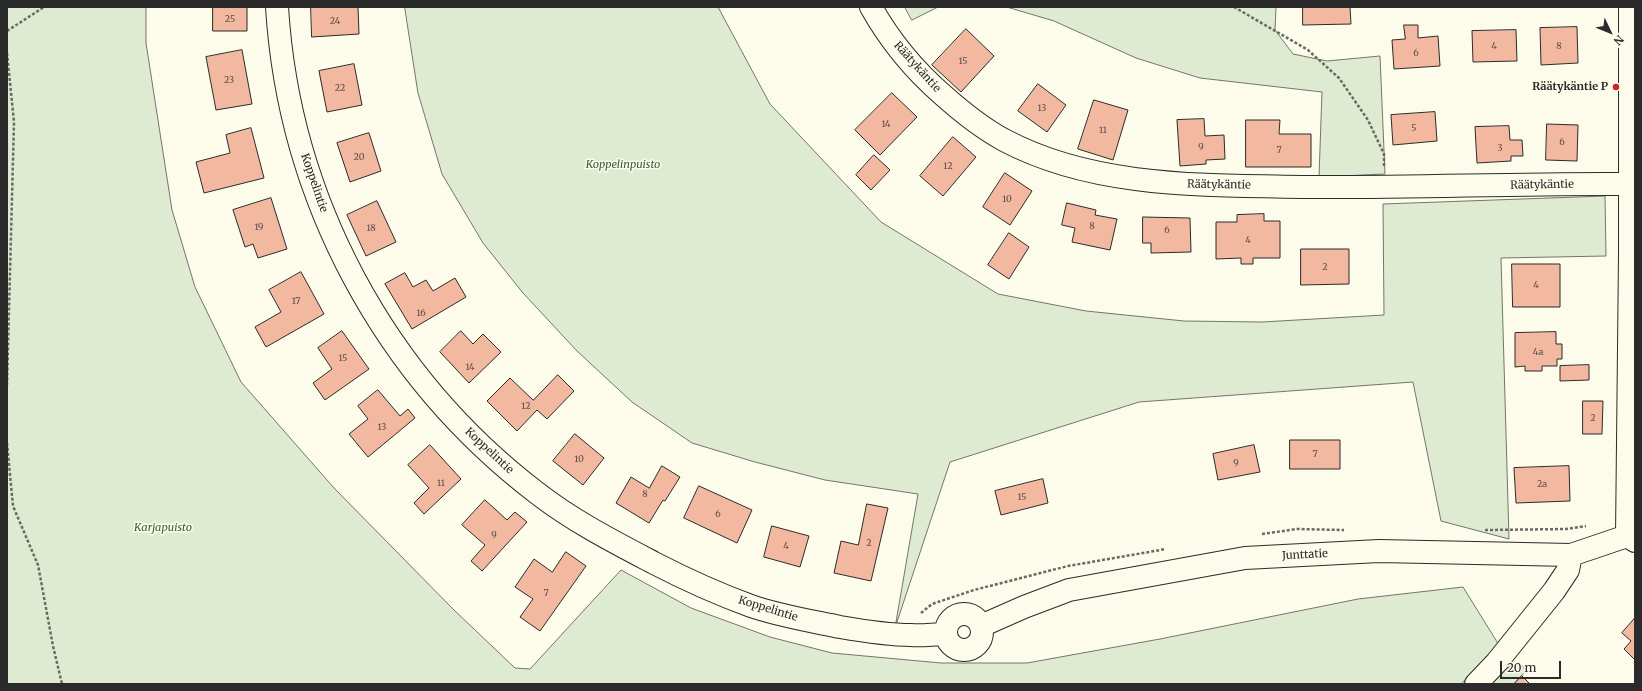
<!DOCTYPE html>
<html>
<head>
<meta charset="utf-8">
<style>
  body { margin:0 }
  #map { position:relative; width:1642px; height:691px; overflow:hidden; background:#fdfbea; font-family:Merriweather,serif }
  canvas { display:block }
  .frame { position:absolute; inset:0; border:8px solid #2b2b2b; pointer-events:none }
  .north { position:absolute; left:1590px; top:12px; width:40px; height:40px; -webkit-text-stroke:3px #fdfbea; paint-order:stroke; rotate:133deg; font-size:11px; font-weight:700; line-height:16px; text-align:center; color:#2b2b2b }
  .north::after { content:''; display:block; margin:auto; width:14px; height:18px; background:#2b2b2b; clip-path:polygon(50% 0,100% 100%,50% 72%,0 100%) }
  .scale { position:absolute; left:1500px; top:661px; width:61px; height:18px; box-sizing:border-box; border:2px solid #2b2b2b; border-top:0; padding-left:5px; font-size:12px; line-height:14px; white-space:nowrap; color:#2b2b2b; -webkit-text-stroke:3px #fdfbea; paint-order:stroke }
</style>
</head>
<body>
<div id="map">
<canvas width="1642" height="691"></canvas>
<div class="frame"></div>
<div class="north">N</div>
<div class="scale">20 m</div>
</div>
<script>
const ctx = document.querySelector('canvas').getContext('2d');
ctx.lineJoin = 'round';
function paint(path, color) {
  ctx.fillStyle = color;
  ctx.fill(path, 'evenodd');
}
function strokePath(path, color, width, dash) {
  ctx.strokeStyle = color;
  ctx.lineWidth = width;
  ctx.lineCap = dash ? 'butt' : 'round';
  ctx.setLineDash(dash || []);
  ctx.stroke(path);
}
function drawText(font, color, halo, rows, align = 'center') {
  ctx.font = font + ' Merriweather,serif';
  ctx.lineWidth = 3;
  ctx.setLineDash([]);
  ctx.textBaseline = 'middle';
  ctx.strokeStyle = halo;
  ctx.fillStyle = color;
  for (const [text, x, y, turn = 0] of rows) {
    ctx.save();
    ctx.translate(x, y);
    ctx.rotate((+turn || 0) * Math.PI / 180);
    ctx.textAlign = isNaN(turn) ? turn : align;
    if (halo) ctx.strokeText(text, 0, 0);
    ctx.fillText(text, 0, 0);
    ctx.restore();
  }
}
const green = new Path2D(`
  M7 7H146V43L172 210 195 287 241 382 334 488 454 610 515 668 530 669 621 570 691 608 770 637 832 653 941 663H1027L1160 639 1358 599 1463 587 1499 645 1461 684H7Z
  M405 7H718L770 104 881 222 998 294 1086 311 1184 321 1262 322 1384 315 1383 204 1605 196 1606 256 1501 258 1509 539 1441 521 1413 382 1139 402 950 462 895 628 918 494 825 480 755 462 692 443 632 402 577 351 523 293 483 243 442 174 418 93Z
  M905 7H938L912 20Z
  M1007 7H1276L1275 30 1293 54 1327 61 1380 56 1385 174 1319 177 1322 92 1200 78 1136 58 1054 21Z
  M1513 665 1523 666 1526 671 1514 684H1492L1505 670Z`);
paint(green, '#deebd1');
strokePath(green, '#74746e', 1);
const building = new Path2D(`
  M213 7H247V31H213Z
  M311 7H358L359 34 312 37Z
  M1303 7H1350L1351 24 1303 25Z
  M1404 25H1418V38L1438 36 1440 66 1394 69 1392 40 1405 39Z
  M1577 27 1578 63 1541 65 1540 28Z
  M966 29 994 56 961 92 932 65Z
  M1516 30 1517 61 1473 62 1472 31Z
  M242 50 252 104 216 110 206 57Z
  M354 64 362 105 327 112 319 71Z
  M1038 84 1066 105 1047 132 1018 111Z
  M892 93 917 117 880 155 855 130Z
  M1094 100 1128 110 1113 160 1078 149Z
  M1435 112 1437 141 1393 145 1391 115Z
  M1204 119 1205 136 1224 135 1225 159 1206 160V164L1180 166 1177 120Z
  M1246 120H1280L1279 134H1311V167H1246Z
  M1547 124 1578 125 1577 161 1546 160Z
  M1509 126 1510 140H1522L1523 156H1511V161L1477 163 1475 127Z
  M251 128 264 178 204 193 196 162 230 153 226 135Z
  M369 133 381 171 350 182 337 143Z
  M953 137 976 157 943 196 920 176Z
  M874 155 890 170 871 190 856 175Z
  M1005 173 1032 191 1010 225 983 207Z
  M271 198 287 249 258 258 253 244 245 247 233 210Z
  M377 201 396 242 366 256 347 215Z
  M1067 203 1096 210 1095 215 1117 219 1110 250 1072 242 1075 228 1062 225Z
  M1264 214V221H1280V258H1253V264H1241V258L1216 259V222H1237V215Z
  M1143 217 1190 218 1191 252 1151 253V243H1143Z
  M1009 233 1029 247 1009 279 988 265Z
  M1301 249H1349V284L1301 285Z
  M1512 264H1560V307H1513Z
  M301 272 324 314 266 347 255 327 281 312 269 290Z
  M405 273 413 287 426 280 433 291 455 278 466 297 412 329 385 284Z
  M342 331 369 369 325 400 313 383 332 369 318 348Z
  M461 331 473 344 483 334 501 352 469 383 440 352Z
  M1556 332V344H1562V359H1557V366H1542V371H1525V366L1515 367V333Z
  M1589 365V380L1560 381V366Z
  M558 375 574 391 547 419 537 410 517 431 487 401 510 378 533 400Z
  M378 390 400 416 408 409 415 418 368 457 349 434 368 419 358 406Z
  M1583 401H1603L1602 434H1583Z
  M575 434 604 458 583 485 553 461Z
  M1290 440H1340V469H1290Z
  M430 445 461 479 424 514 414 503 429 488 408 465Z
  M1254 445 1260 472 1218 480 1213 454Z
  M662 466 680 477 665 501 663 500 649 523 616 503 631 477 649 488Z
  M1569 466 1570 501 1516 503 1514 468Z
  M1043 479 1048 503 1001 515 995 491Z
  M699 486 752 510 737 543 684 518Z
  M485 500 507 520 515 512 527 522 482 571 471 561 485 545 462 525Z
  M867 504 888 508 871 581 834 573 841 541 858 545Z
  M772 526 809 536 800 567 764 557Z
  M566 552 586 566 540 631 520 617 533 599 515 587 534 559 552 572Z
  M1635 618V658L1634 659 1624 649 1631 641 1622 633Z
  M1522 676 1530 684H1514Z`);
paint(building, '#f2b8a0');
strokePath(building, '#2b2b2b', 1);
const minor = new Path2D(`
  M277 7C289 199 384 376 537 493 573 521 614 542 654 563 685 579 718 594 751 606 780 616 811 621 840 627 863 631 887 635 911 635 922 636 934 634 946 634
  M871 7C890 41 915 71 944 96 962 112 982 128 1004 140 1094 188 1204 185 1303 187 1412 188 1521 183 1630 184
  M1627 536 1630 255V7
  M946 632a18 18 0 1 1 36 0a18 18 0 1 1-36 0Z
  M981 626 1024 607 1069 590 1245 558 1379 551 1571 555 1627 536 1635 541
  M1476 684 1497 662 1554 591 1568 570 1571 555`);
strokePath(minor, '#2b2b2b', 24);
strokePath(new Path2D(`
  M1234 7 1308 50 1339 78 1368 120 1384 154V166
  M7 31 44 7
  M7 53 14 122 7 385
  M7 443 13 506 38 565 53 646 62 684
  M1485 530 1566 529 1586 526
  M1262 534 1297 529 1344 530
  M921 613 932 604 974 590 1068 566 1166 549`), '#6a6964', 2.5, [3, 2]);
strokePath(minor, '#fdfbea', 22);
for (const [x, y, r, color] of [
  [1616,87,4,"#c62828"]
]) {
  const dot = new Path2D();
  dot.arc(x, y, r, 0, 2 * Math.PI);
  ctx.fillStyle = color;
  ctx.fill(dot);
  strokePath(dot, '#fdfbea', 1.5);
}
drawText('9px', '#5d4e48', null, [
  ["25",230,19],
  ["24",335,21],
  ["4",1494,46],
  ["8",1559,46],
  ["6",1416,53],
  ["15",963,61],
  ["23",229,80],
  ["22",340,88],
  ["13",1042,108],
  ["14",886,124],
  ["5",1414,128],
  ["11",1103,130],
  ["6",1562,142],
  ["9",1201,147],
  ["3",1500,148],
  ["7",1279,150],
  ["20",359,157],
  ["12",948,166],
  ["10",1007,199],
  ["8",1092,226],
  ["19",259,227],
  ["18",371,228],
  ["6",1167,230],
  ["4",1248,240],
  ["2",1325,267],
  ["4",1536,285],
  ["17",296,301],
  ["16",421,313],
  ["4a",1538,352],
  ["15",343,358],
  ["14",470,367],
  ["12",526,406],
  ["2",1593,418],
  ["13",382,427],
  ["7",1315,454],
  ["10",579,459],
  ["9",1236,463],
  ["11",441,483],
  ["2a",1542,484],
  ["8",645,494],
  ["15",1022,497],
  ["6",718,514],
  ["9",494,535],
  ["2",869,543],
  ["4",786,546],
  ["7",546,593]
]);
drawText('11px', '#2b2b2b', '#fdfbea', [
  ["Räätykäntie",917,67,48],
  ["Koppelintie",314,183,71],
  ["Räätykäntie",1219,185,1],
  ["Räätykäntie",1542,185,-1],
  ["Koppelintie",489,451,43],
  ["Junttatie",1305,555,-3],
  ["Koppelintie",768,609,17]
]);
drawText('bold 11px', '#2b2b2b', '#fdfbea', [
  ["Räätykäntie P",1608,87]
], 'right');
drawText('italic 11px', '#34623c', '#fdfbea', [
  ["Koppelinpuisto",623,165],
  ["Karjapuisto",163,528]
]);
</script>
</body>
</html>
